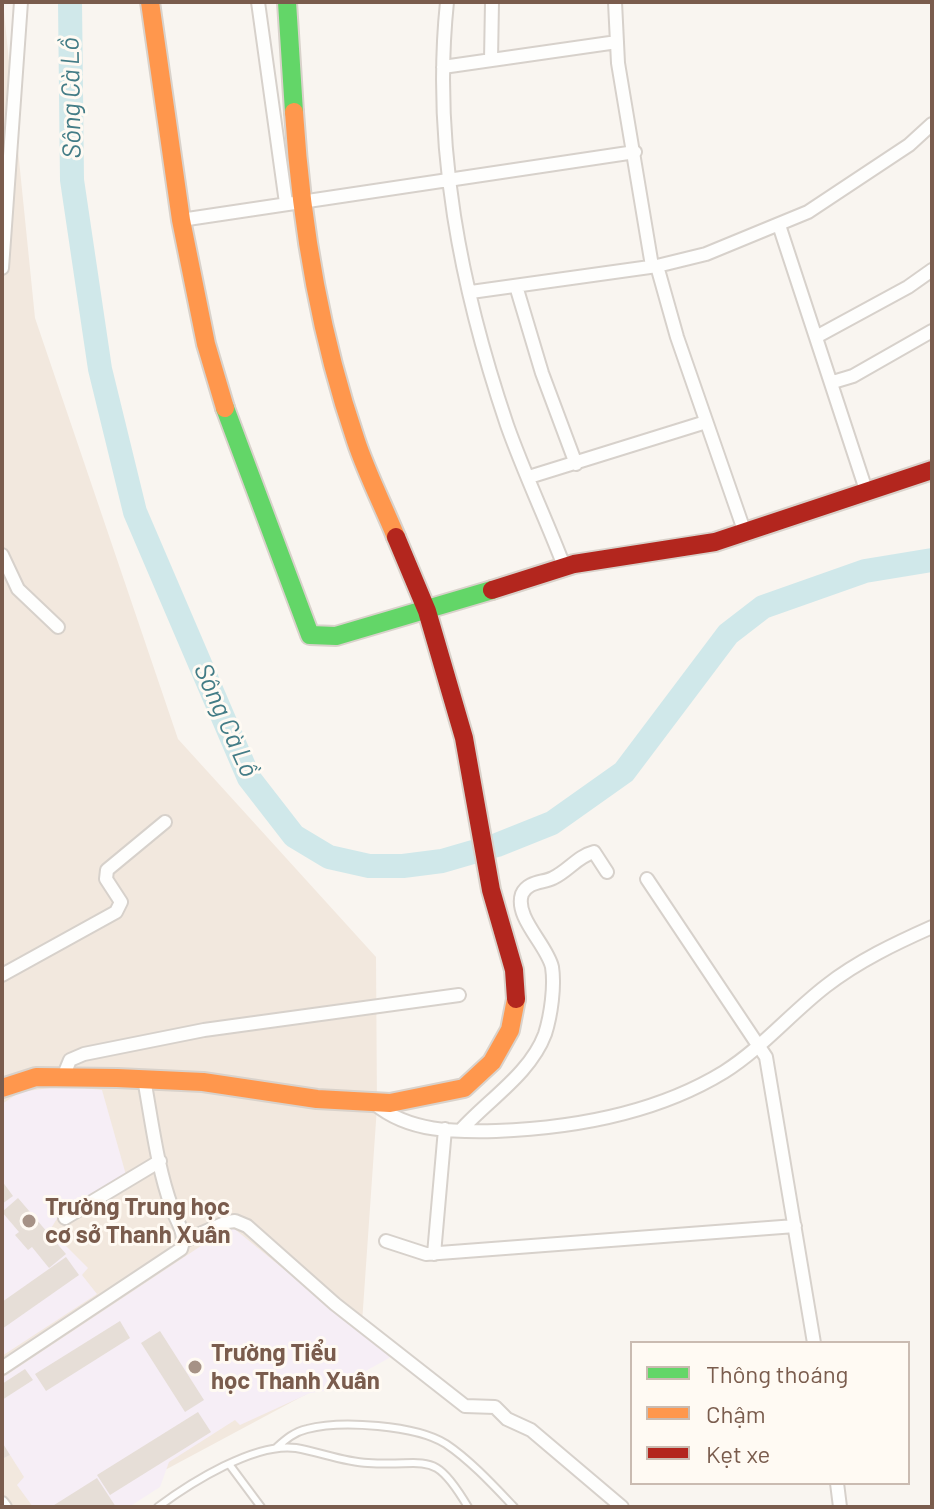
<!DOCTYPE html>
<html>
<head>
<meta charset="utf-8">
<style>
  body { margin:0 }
  #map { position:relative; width:934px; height:1509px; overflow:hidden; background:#f9f5f0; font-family:Barlow,sans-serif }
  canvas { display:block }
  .frame { position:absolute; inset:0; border:4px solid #7a5c4d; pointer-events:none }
  .legend { position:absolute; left:630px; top:1341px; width:280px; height:144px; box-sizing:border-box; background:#fffaf3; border:2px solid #cabbb1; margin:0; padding:10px 14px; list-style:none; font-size:24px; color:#7a5c4d }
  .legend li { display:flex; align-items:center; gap:16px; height:40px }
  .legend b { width:40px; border:2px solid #cabbb1 }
</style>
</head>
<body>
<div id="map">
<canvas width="934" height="1509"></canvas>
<div class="frame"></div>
<ul class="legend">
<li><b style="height:10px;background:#63d668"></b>Thông thoáng</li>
<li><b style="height:10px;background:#ff974d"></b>Chậm</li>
<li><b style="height:10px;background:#b3261e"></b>Kẹt xe</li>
</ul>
</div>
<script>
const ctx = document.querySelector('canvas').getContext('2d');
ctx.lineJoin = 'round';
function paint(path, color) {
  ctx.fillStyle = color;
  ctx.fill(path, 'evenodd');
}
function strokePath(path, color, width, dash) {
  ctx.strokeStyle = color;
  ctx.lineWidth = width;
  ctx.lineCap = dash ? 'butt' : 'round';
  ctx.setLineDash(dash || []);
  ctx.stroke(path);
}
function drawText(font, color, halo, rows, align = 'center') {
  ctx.font = font + ' Barlow,sans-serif';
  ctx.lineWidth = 6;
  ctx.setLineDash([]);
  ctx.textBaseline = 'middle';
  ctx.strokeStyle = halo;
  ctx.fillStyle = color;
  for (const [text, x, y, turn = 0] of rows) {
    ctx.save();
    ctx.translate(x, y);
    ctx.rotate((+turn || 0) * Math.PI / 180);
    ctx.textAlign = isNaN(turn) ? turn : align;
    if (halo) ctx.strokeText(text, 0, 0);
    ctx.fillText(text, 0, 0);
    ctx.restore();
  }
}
paint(new Path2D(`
  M3 2 35 318 178 739 376 957 377 1107 359 1366 96 1507H2Z`), '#f2e8de');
paint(new Path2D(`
  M65 1086 102 1090 126 1175 61 1212 50 1230 88 1268 82 1275 97 1294 2 1356V1104L20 1092Z
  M231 1226 391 1357 331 1390 310 1393 240 1425 235 1420 169 1462 160 1487 129 1507H33L17 1485 24 1477 10 1455 2 1459V1378Z`), '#f6eef6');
strokePath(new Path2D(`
  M70 2 72 180 100 369 135 512 249 778 294 836 329 857 369 866H403L442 861 497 845 552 823 624 772 728 634 763 607 865 571 932 560`), '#d0e8ea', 24);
paint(new Path2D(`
  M2 1181 13 1196 2 1204Z
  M18 1198 66 1254 49 1268 32 1247 28 1250 15 1235 19 1232 2 1212Z
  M66 1257 79 1275 2 1329V1302Z
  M120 1321 130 1338 46 1391 35 1374Z
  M160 1331 204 1400 185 1412 141 1343Z
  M25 1369 33 1380 2 1400V1384Z
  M198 1412 211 1432 110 1495 97 1475Z
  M2 1442 10 1455 2 1459Z
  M97 1478 116 1507H51Z`), '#e6ded7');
const lane = new Path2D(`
  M276 1448C286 1439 294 1432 307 1429 341 1420 416 1425 446 1444 470 1460 494 1486 514 1507
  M229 1464 261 1507
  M158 1507C190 1483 255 1442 296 1448 320 1452 343 1462 368 1463 429 1467 433 1448 468 1507`);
const street = new Path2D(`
  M258 2 286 203
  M447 2C432 146 461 289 507 425 524 473 546 519 564 566
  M615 2 618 63 652 266
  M491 60 492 2
  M443 67 617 42
  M181 220 635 152
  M779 225 867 493
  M657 266 677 337 745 533
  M2 268 21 2
  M516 286 542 373 576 464
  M471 292 657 266 706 254 808 212 909 145 932 124
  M816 337 908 287 932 270
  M833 382 853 376 932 331
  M529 477 706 422
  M2 555 18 589 58 627
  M647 879 766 1057 814 1343
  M2 975 116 912 121 902 106 879 107 870 165 822
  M63 1077 70 1060 84 1054 204 1030 459 995
  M375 1104C409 1132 455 1132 496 1131 574 1128 657 1113 724 1072 762 1048 791 1013 826 986 858 961 896 943 932 927
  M461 1130C489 1099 530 1074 545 1034 551 1015 555 986 552 967 547 945 514 917 522 894 528 881 543 883 553 878 568 871 578 856 594 852L607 872
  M65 1218 160 1161
  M184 1241 227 1222 235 1221 247 1226 335 1304 465 1406 495 1407 507 1419 531 1430 622 1507
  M386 1241 426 1254 795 1226
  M434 1254 445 1129
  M2 1368 181 1249C187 1233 177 1223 172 1208 157 1167 152 1122 144 1079
  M837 1483 840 1507
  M2 1503 5 1507`);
const fast = new Path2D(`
  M287 2 294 112
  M225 408 310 635 336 636 492 590`);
const slow = new Path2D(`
  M150 2 181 220 206 344 225 408
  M294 112C301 223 320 336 356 441 367 474 383 505 396 537
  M2 1088 36 1077 117 1078 203 1082 317 1099 390 1103 464 1088 492 1062 510 1030 516 999`);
const jam = new Path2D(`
  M396 537 427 611 464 738 491 890 514 970 516 999
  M492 590 574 564 715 542 932 470`);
strokePath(lane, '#d7d1cb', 10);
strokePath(street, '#d7d1cb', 16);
strokePath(fast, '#d9d2cb', 22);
strokePath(slow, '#d9d2cb', 22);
strokePath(jam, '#d9d2cb', 22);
strokePath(lane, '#fefefd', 6);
strokePath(street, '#fefefd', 12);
strokePath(fast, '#63d668', 18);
strokePath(slow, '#ff974d', 18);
strokePath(jam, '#b3261e', 18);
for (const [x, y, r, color] of [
  [29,1221,8,"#a69286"],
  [195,1367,8,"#a69286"]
]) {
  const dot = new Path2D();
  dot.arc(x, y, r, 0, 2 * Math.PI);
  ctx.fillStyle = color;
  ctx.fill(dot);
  strokePath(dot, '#fffaf3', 3);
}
drawText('bold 24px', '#7a5c4d', '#fffaf3', [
  ["Trường Trung học",45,1207],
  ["cơ sở Thanh Xuân",45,1235],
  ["Trường Tiểu",211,1353],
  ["học Thanh Xuân",211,1381]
], 'left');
drawText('italic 26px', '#437c86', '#fffaf3', [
  ["Sông Cà Lồ",71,98,-91],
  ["Sông Cà Lồ",226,720,66]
]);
</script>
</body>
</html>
